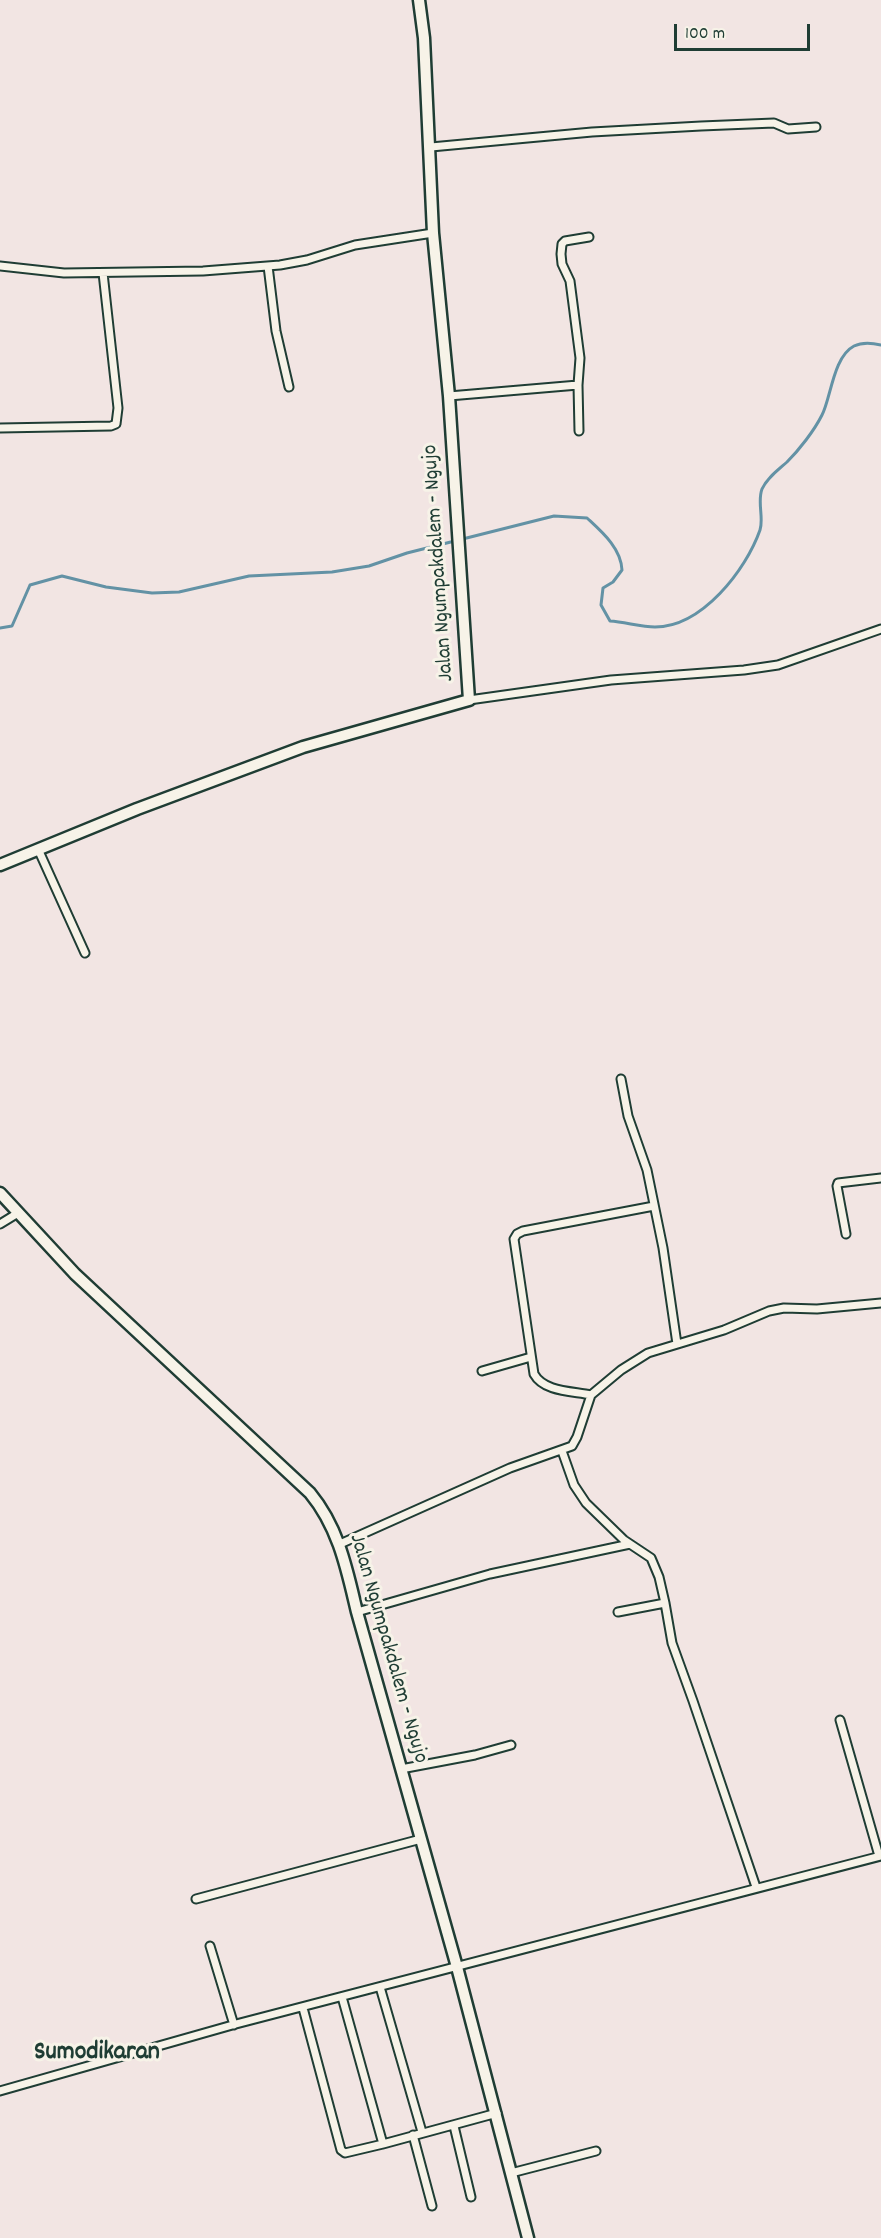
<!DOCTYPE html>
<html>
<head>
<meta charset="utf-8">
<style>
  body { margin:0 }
  #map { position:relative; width:881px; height:2238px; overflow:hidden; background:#f2e5e3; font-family:Dekko,sans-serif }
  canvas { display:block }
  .scale { position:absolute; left:674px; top:24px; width:136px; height:27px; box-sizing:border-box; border:3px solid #1f3d34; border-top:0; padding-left:8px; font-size:18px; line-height:21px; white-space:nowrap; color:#1f3d34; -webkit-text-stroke:4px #f7f3e8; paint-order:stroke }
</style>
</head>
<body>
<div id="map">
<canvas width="881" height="2238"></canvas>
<div class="scale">100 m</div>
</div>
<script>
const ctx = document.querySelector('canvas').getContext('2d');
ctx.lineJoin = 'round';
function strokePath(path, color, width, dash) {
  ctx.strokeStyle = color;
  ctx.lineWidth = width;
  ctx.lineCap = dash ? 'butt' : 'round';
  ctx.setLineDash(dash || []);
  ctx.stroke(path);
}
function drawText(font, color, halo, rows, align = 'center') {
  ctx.font = font + ' Dekko,sans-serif';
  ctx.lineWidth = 6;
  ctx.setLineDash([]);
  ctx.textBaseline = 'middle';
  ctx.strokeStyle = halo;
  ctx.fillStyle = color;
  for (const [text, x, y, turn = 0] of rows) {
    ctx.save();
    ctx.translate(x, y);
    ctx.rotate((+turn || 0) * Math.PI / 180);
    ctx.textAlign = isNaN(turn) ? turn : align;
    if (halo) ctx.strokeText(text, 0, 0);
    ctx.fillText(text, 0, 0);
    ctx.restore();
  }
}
strokePath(new Path2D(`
  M0 628 12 626 30 585 62 576 106 587 152 593 179 592 249 576 332 572 369 566 407 553 554 516 587 518C602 532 621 548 622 570L613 582 603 588 601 605 610 621C625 622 641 627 655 627 702 627 746 570 760 530 764 518 757 502 762 489 767 478 778 470 787 462 799 450 814 431 822 415 831 398 833 357 854 346 862 342 873 343 881 345`), '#6392a5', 3);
const street = new Path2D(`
  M431 147 592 132 701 126 774 123 788 129 816 127
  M0 266 64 273 203 271 280 265 307 260 355 245 433 233
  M268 266 276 331 289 387
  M449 396 578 385
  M0 428 111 426 116 424 118 408 103 273
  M579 431 578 385 580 358 570 281 562 264 561 254 562 244 565 241 589 237
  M469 700 611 680 744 670 778 665 881 629
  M38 849 85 953
  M621 1079 628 1116 647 1170 663 1248 677 1344
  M0 1224 18 1213
  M846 1234 837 1186 838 1183 881 1178
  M482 1371 531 1357
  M591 1395C572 1391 544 1392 534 1374L514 1239 517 1234 523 1231 654 1206
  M562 1451 574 1485 586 1503 624 1540 651 1558 659 1577 665 1603
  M340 1544 510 1468 572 1446 577 1437 591 1395 621 1370 648 1353 724 1330 769 1311 784 1308 817 1309 881 1303
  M357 1612 490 1574 630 1544
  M618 1612 665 1603 672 1643 693 1701 756 1887
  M840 1720 879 1856
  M401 1769 475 1755 511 1745
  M196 1899 421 1839
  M210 1946 234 2025
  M380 1987 422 2132
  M342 1997 383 2144 497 2113
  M303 2008 341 2150 345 2153 383 2144
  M0 2091 236 2024 881 1856
  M454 2126 471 2197
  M413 2135 432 2206
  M511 2173 596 2151`);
const secondary = new Path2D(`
  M0 865 137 809 303 747 469 700 449 396 433 233 424 38 419 0
  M0 1193 75 1274 310 1493C339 1528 347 1570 357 1612L457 1967 528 2238`);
strokePath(street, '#1f3d34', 11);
strokePath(secondary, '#1f3d34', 15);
strokePath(street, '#f7f3e8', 7);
strokePath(secondary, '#f7f3e8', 10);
drawText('22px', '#1f3d34', '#f7f3e8', [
  ["Jalan Ngumpakdalem - Ngujo",440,563,-94],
  ["Jalan Ngumpakdalem - Ngujo",387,1649,74]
]);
drawText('bold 26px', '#1f3d34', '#f7f3e8', [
  ["Sumodikaran",97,2054]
]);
</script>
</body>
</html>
